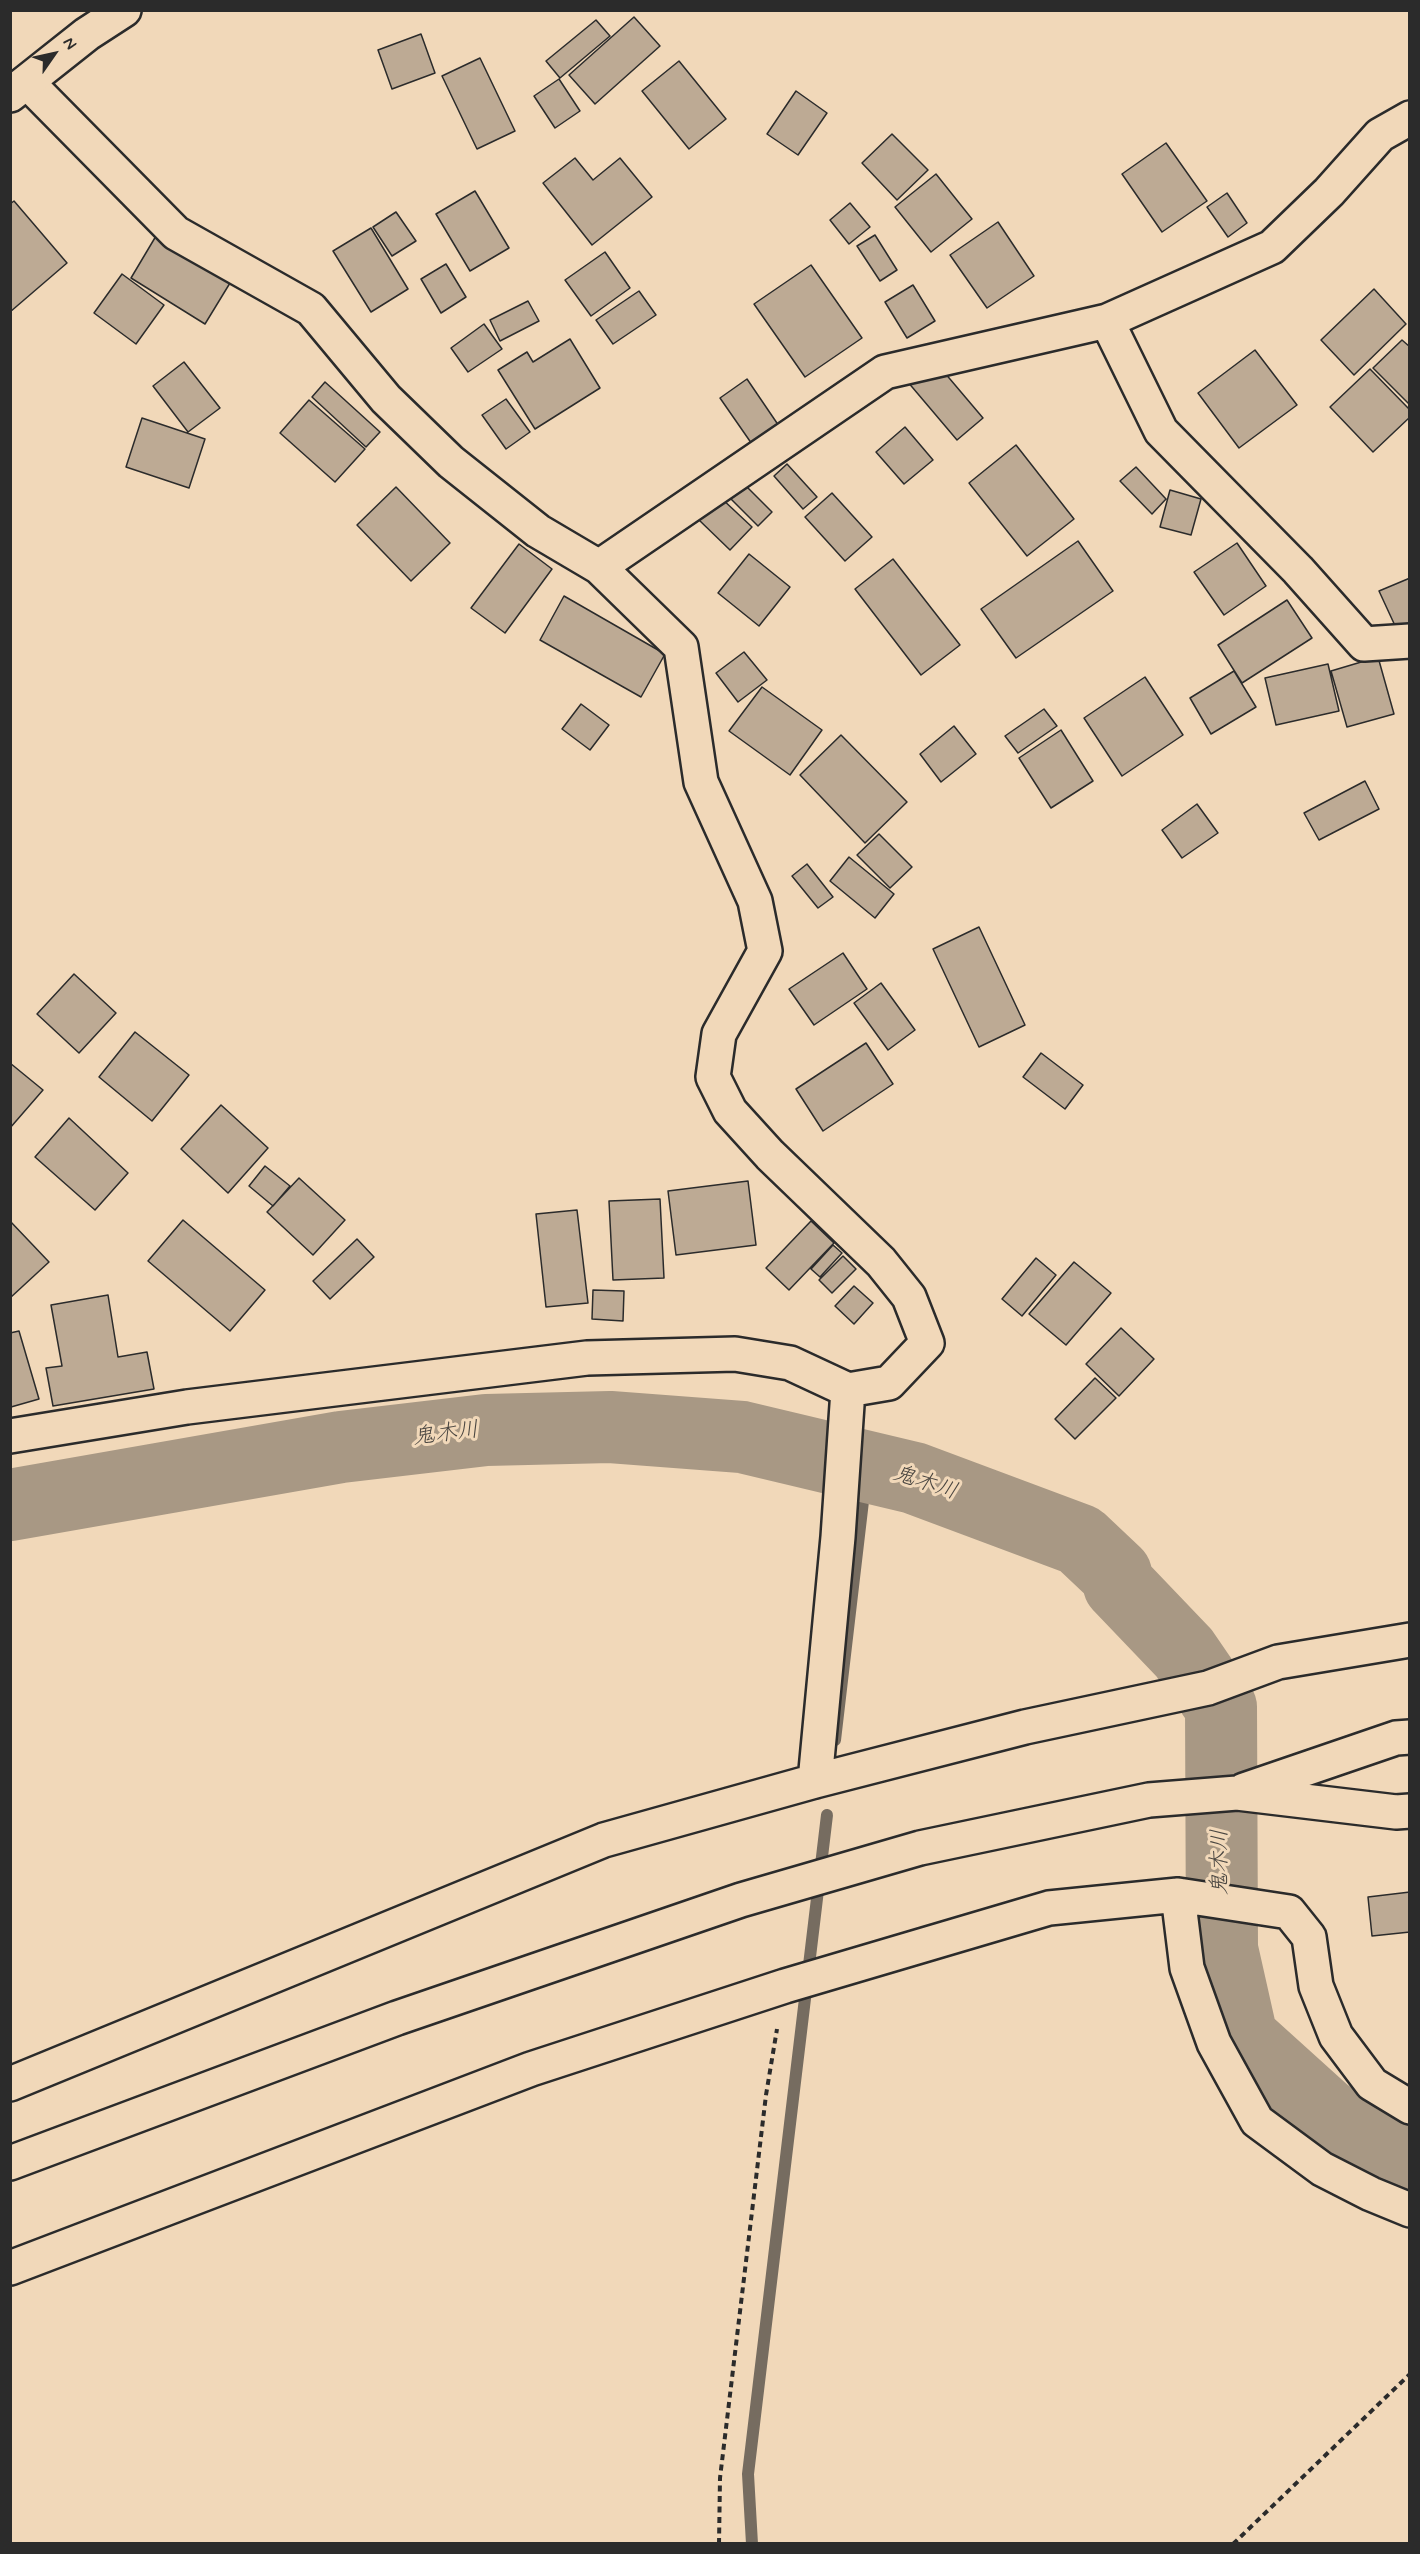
<!DOCTYPE html>
<html>
<head>
<meta charset="utf-8">
<style>
  body { margin:0 }
  #map { position:relative; width:1420px; height:2554px; overflow:hidden; background:#f1d8b9; font-family:Mynerve,sans-serif }
  canvas { display:block }
  .frame { position:absolute; inset:0; border:12px solid #2b2b2b; pointer-events:none }
  .north { position:absolute; left:24px; top:24px; width:60px; height:60px; -webkit-text-stroke:4px #f1d8b9; paint-order:stroke; rotate:56deg; font-size:16px; font-weight:700; line-height:24px; text-align:center; color:#2b2b2b }
  .north::after { content:''; display:block; margin:auto; width:21px; height:27px; background:#2b2b2b; clip-path:polygon(50% 0,100% 100%,50% 72%,0 100%) }
</style>
</head>
<body>
<div id="map">
<canvas width="1420" height="2554"></canvas>
<div class="frame"></div>
<div class="north">N</div>
</div>
<script>
const ctx = document.querySelector('canvas').getContext('2d');
ctx.lineJoin = 'round';
function strokePath(path, color, width, dash) {
  ctx.strokeStyle = color;
  ctx.lineWidth = width;
  ctx.lineCap = dash ? 'butt' : 'round';
  ctx.setLineDash(dash || []);
  ctx.stroke(path);
}
function paint(path, color) {
  ctx.fillStyle = color;
  ctx.fill(path, 'evenodd');
}
function drawText(font, color, halo, rows, align = 'center') {
  ctx.font = font + ' Mynerve,"Klee One",sans-serif';
  ctx.lineWidth = 6;
  ctx.setLineDash([]);
  ctx.textBaseline = 'middle';
  ctx.strokeStyle = halo;
  ctx.fillStyle = color;
  for (const [text, x, y, turn = 0] of rows) {
    ctx.save();
    ctx.translate(x, y);
    ctx.rotate((+turn || 0) * Math.PI / 180);
    ctx.textAlign = isNaN(turn) ? turn : align;
    if (halo) ctx.strokeText(text, 0, 0);
    ctx.fillText(text, 0, 0);
    ctx.restore();
  }
}
strokePath(new Path2D(`
  M835 1740 867 1467
  M752 2544 748 2474 827 1815`), '#766c60', 12);
strokePath(new Path2D(`
  M10 1505 341 1447 486 1430 610 1427 742 1437 914 1478 1080 1540 1116 1574 1119 1585 1184 1653 1221 1707 1222 1949 1242 2038 1325 2113 1389 2155 1410 2159`), '#a89884', 72);
const building = new Path2D(`
  M634 17 660 46 595 104 569 75Z
  M596 20 610 36 560 78 546 61Z
  M421 34 435 73 392 89 378 50Z
  M480 58 515 131 477 149 442 76Z
  M679 61 726 119 689 149 642 91Z
  M559 79 580 111 555 128 534 96Z
  M796 91 827 113 798 155 767 134Z
  M892 134 928 170 897 200 862 163Z
  M1166 143 1207 201 1162 232 1122 174Z
  M575 158 593 180 620 158 652 197 592 245 543 183Z
  M936 174 972 219 931 252 895 207Z
  M475 191 509 248 470 271 436 214Z
  M1227 193 1247 223 1228 237 1207 207Z
  M14 201 67 263 10 312V204Z
  M850 203 870 227 849 244 830 220Z
  M396 212 416 241 392 256 373 227Z
  M998 222 1034 276 987 308 950 255Z
  M371 228 408 289 371 312 333 251Z
  M875 235 897 270 880 281 857 246Z
  M156 236 230 283 205 324 131 278Z
  M605 252 630 288 591 316 565 280Z
  M446 264 466 297 441 313 421 279Z
  M811 265 862 338 805 377 754 304Z
  M122 274 164 305 136 344 94 313Z
  M913 285 935 321 907 338 885 302Z
  M1374 289 1406 324 1354 375 1321 340Z
  M639 291 656 315 613 344 596 320Z
  M528 301 539 321 500 341 490 320Z
  M484 324 502 349 468 372 451 348Z
  M570 339 600 388 535 429 498 370 527 352 533 362Z
  M1402 340 1410 347V405L1373 368Z
  M1255 350 1297 405 1239 448 1198 393Z
  M933 359 983 418 957 440 907 381Z
  M184 362 220 408 188 432 153 386Z
  M1370 369 1410 410V417L1373 452 1330 407Z
  M747 379 781 429 754 447 720 398Z
  M325 382 380 432 366 447 312 397Z
  M506 399 530 432 506 449 482 415Z
  M309 400 365 449 335 482 280 433Z
  M142 418 205 439 189 488 126 467Z
  M905 427 933 460 904 484 876 452Z
  M1016 445 1074 519 1027 556 969 483Z
  M787 464 817 497 803 509 774 476Z
  M1136 467 1166 499 1152 514 1120 481Z
  M739 479 772 512 758 526 725 493Z
  M396 487 450 543 411 581 357 525Z
  M1170 490 1201 499 1191 535 1160 527Z
  M832 493 872 537 845 561 805 517Z
  M720 497 752 527 730 550 699 520Z
  M1078 541 1113 591 1016 658 981 609Z
  M1237 543 1266 586 1224 615 1194 572Z
  M519 544 552 569 505 633 471 608Z
  M749 554 790 587 759 626 718 593Z
  M893 559 960 645 921 675 855 589Z
  M1410 578V625L1397 630 1379 591Z
  M564 596 665 654 641 697 540 640Z
  M1287 600 1312 638 1242 683 1218 645Z
  M744 652 767 680 738 702 716 673Z
  M1378 657 1394 714 1347 727 1331 671Z
  M1328 664 1339 711 1276 725 1265 678Z
  M1234 671 1256 707 1211 734 1190 698Z
  M1145 677 1183 735 1122 776 1084 718Z
  M762 687 822 730 790 775 729 731Z
  M581 704 609 725 590 750 562 729Z
  M1044 709 1057 726 1018 753 1005 736Z
  M954 726 976 754 941 782 920 754Z
  M1061 730 1093 781 1051 808 1019 758Z
  M841 735 907 802 865 843 800 775Z
  M1365 781 1379 809 1319 840 1304 813Z
  M1197 804 1218 833 1182 858 1162 830Z
  M879 834 912 867 890 888 857 855Z
  M849 857 894 894 875 918 830 881Z
  M807 864 833 897 818 908 792 876Z
  M979 927 1025 1025 979 1047 933 949Z
  M843 953 867 989 814 1025 789 989Z
  M74 974 116 1013 79 1053 37 1014Z
  M881 983 915 1030 888 1050 854 1003Z
  M135 1032 189 1075 152 1121 99 1077Z
  M866 1043 893 1084 823 1131 796 1089Z
  M1041 1053 1083 1085 1065 1109 1023 1077Z
  M10 1063 43 1090 10 1128Z
  M221 1105 268 1148 228 1193 181 1149Z
  M69 1118 128 1173 95 1210 35 1157Z
  M265 1166 290 1186 273 1206 249 1186Z
  M299 1178 345 1220 313 1255 267 1212Z
  M748 1181 756 1245 676 1255 668 1191Z
  M660 1199 664 1278 613 1280 609 1201Z
  M577 1210 588 1303 546 1307 536 1214Z
  M183 1220 265 1290 230 1331 148 1261Z
  M10 1221 49 1262 10 1298Z
  M811 1221 834 1243 789 1290 766 1268Z
  M357 1239 374 1257 330 1299 313 1281Z
  M833 1245 842 1253 820 1277 811 1269Z
  M843 1256 856 1269 832 1293 819 1280Z
  M1036 1258 1056 1275 1022 1316 1002 1299Z
  M1074 1262 1111 1293 1066 1345 1029 1314Z
  M854 1286 873 1303 854 1324 835 1306Z
  M593 1290 624 1291 623 1321 592 1319Z
  M108 1295 118 1357 147 1352 154 1389 53 1406 46 1368 62 1366 51 1305Z
  M1121 1328 1154 1359 1119 1396 1086 1364Z
  M19 1331 39 1399 11 1407 10 1333Z
  M1095 1378 1116 1398 1075 1439 1055 1419Z
  M1410 1892V1932L1372 1936 1368 1897Z`);
paint(building, '#bdaa94');
strokePath(building, '#2b2b2b', 1.5);
const minor = new Path2D(`
  M1107 321 1161 431 1298 570 1364 644 1410 641
  M599 567 885 372 1107 321 1272 247 1329 192 1380 135 1410 118
  M10 1436 187 1407 587 1358 735 1354 790 1363 848 1390 889 1383 927 1343 909 1297 881 1262 770 1155 730 1111 713 1077 719 1034 765 951 755 901 701 782 681 647 599 567 538 531 451 462 386 399 311 309 176 233 27 82
  M815 1781 838 1537 848 1390
  M1178 1895 1187 1968 1214 2043 1257 2121 1322 2169 1371 2194 1410 2210
  M10 2084 604 1840 815 1781 1025 1727 1208 1688 1278 1662 1410 1640
  M10 2268 531 2069 785 1986 1049 1908 1178 1895 1289 1912 1309 1937 1316 1986 1336 2036 1372 2084 1410 2107`);
const major = new Path2D(`
  M10 95 87 34 124 10`);
const highway = new Path2D(`
  M1244 1790 1396 1738 1410 1737
  M10 2163 397 2018 741 1900 920 1848 1149 1800 1237 1793 1396 1812 1410 1811`);
strokePath(minor, '#2b2b2b', 38);
strokePath(major, '#2b2b2b', 38);
strokePath(highway, '#2b2b2b', 38);
strokePath(new Path2D(`
  M719 2544 720 2478 766 2095 777 2029
  M1233 2544 1410 2374`), '#2b2b2b', 4, [6, 4.5]);
strokePath(minor, '#f1d8b9', 33);
strokePath(major, '#f1d8b9', 33);
strokePath(highway, '#f1d8b9', 33);
drawText('italic 22px', '#4a4641', '#f1d8b9', [
  ["鬼木川",446,1435,-7],
  ["鬼木川",925,1484,18],
  ["鬼木川",1221,1862,-90]
]);
</script>
</body>
</html>
